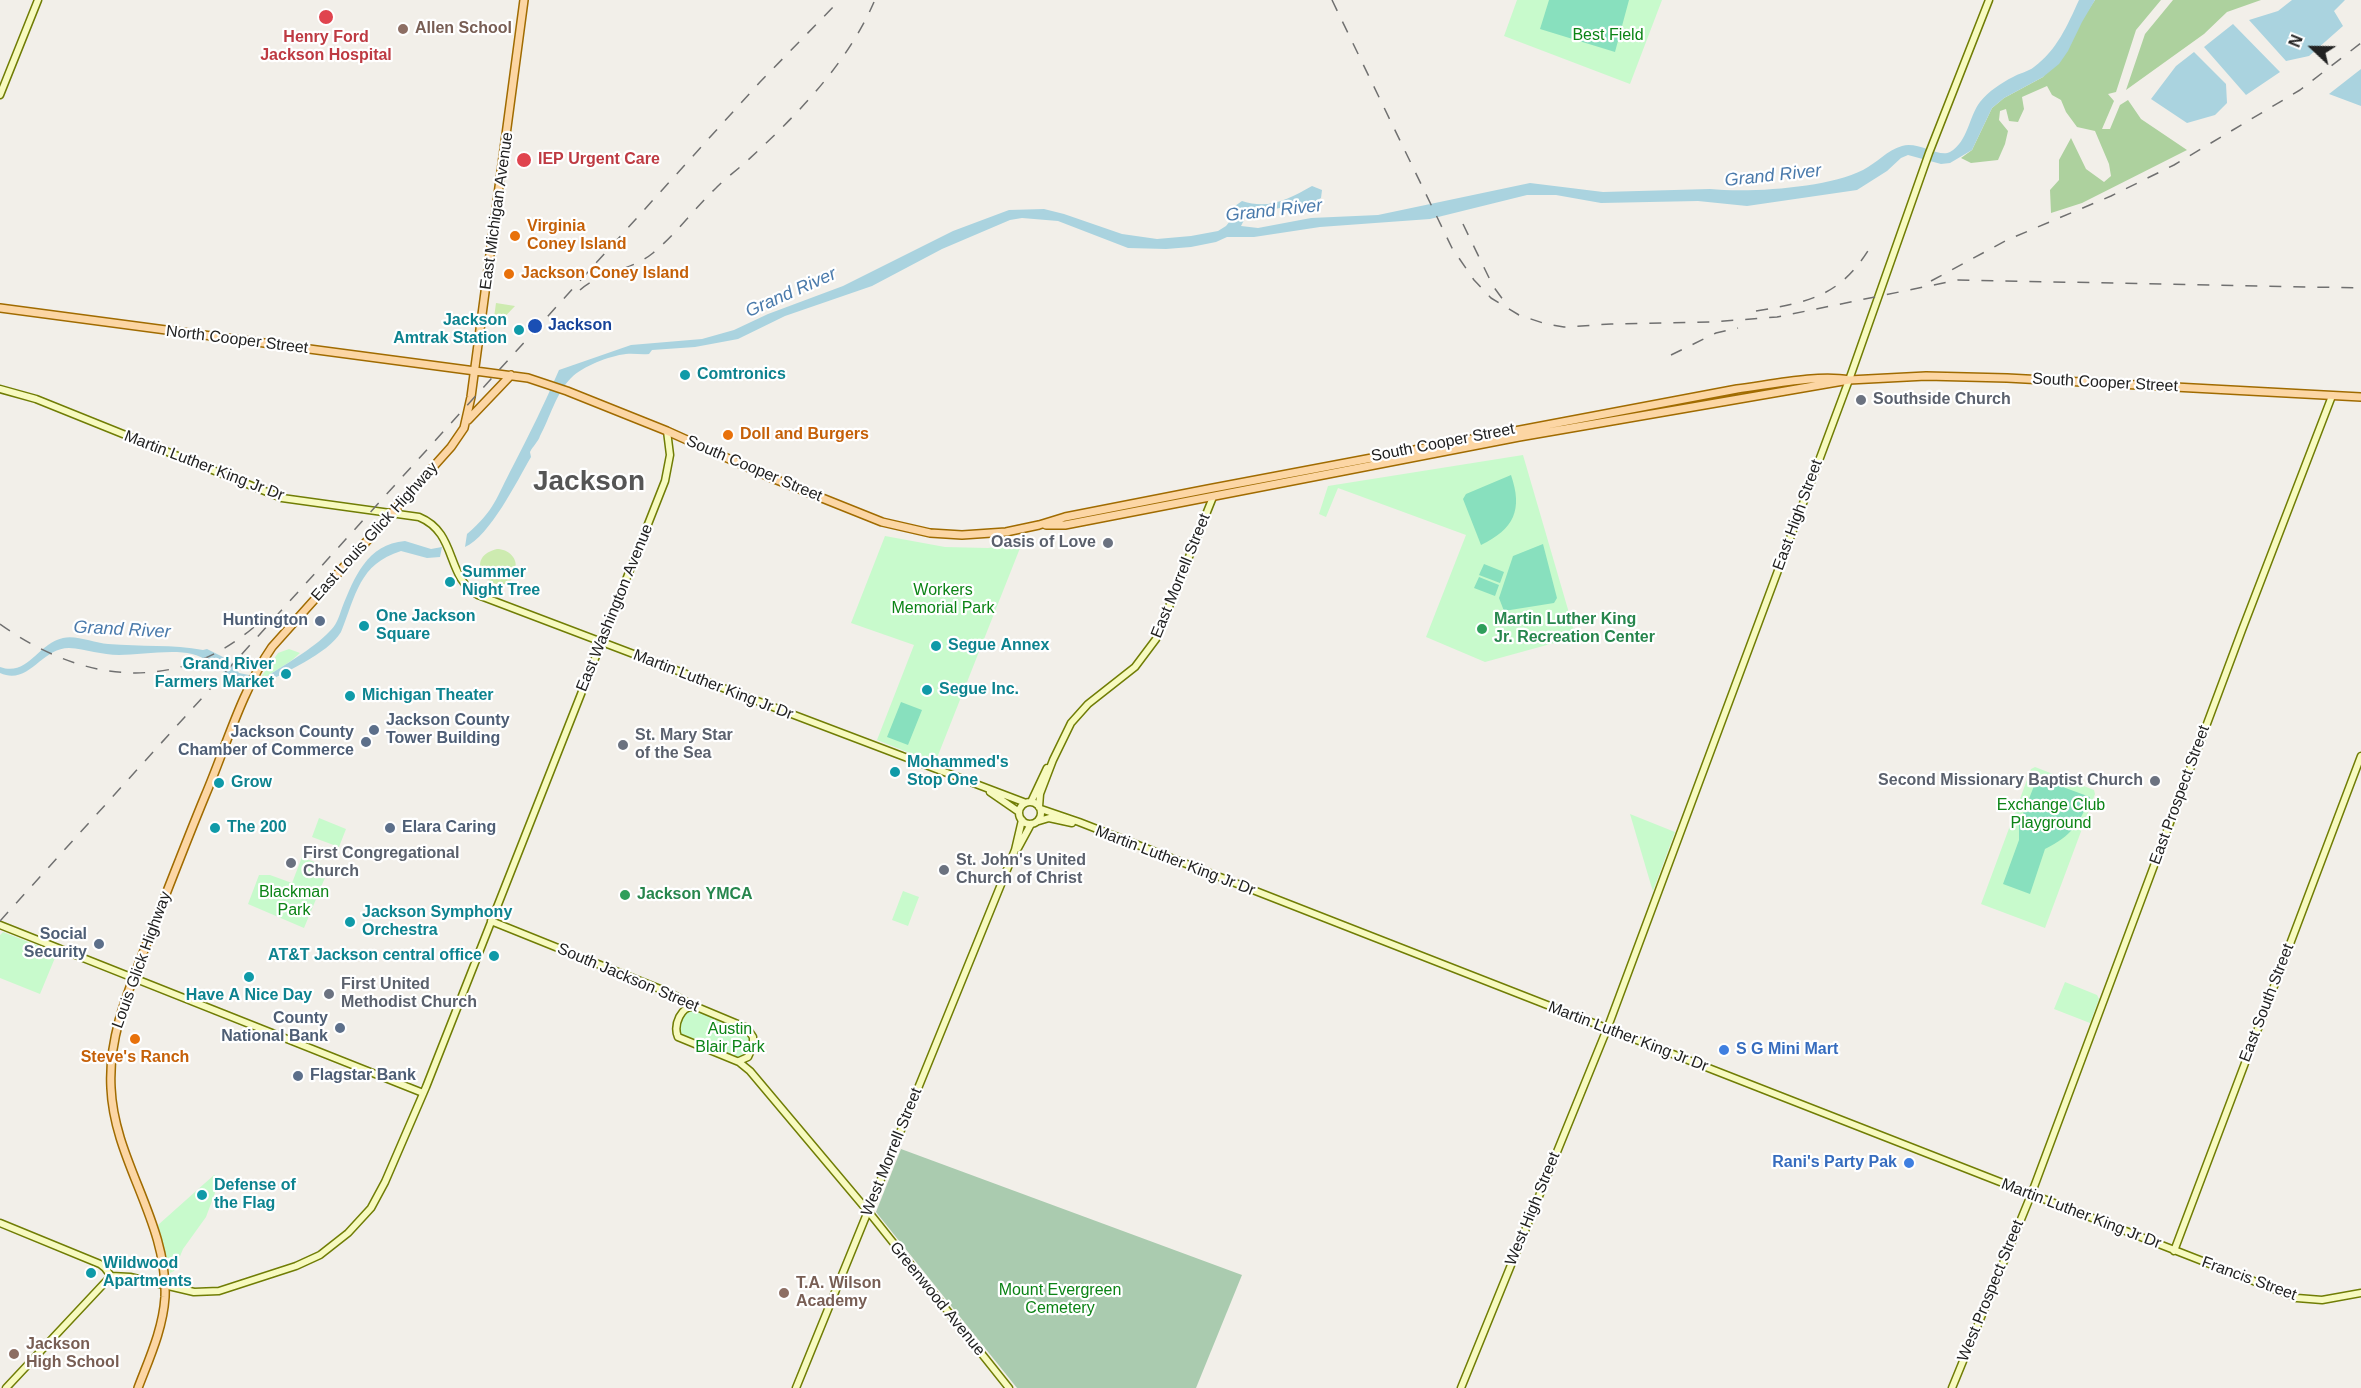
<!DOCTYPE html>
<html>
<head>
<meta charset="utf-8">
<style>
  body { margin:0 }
  #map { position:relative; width:2361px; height:1388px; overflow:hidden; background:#f2efe9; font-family:Helvetica,sans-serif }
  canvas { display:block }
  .north { position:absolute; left:2283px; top:18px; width:60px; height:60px; -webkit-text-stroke:4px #fff; paint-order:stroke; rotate:292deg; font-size:16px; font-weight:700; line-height:24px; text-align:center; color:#222 }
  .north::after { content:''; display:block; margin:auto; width:21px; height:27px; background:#222; clip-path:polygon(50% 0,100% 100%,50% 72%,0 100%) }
</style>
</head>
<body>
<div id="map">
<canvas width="2361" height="1388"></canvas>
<div class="north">N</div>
</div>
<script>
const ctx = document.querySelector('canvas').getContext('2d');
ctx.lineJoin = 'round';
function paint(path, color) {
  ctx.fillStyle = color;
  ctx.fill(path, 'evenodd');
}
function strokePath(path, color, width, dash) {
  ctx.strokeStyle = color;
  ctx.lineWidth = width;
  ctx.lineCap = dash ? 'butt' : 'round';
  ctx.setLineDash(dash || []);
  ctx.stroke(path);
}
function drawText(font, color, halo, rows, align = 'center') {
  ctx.font = font + ' Helvetica,sans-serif';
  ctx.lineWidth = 4.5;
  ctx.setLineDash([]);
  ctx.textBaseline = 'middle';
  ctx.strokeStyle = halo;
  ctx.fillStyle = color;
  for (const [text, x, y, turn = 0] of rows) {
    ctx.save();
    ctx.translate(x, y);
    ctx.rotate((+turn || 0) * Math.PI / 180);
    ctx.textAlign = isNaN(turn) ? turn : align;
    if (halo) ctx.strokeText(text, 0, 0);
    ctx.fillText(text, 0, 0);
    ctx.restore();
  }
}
paint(new Path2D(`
  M496 303 515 306 495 327 493 325Z
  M497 549C508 549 519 558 515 571 506 608 454 560 497 549Z`), '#cdebb0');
paint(new Path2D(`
  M2095 0H2161L2136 30 2116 92 2108 94 2114 101 2102 129H2110L2120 105 2128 100 2141 119 2187 150 2082 203 2051 213 2050 190 2059 180V160L2071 138 2086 169 2104 182 2111 176 2109 164 2095 131 2077 127 2066 112 2061 100 2052 95 2047 86 2022 97 2024 109 2018 122 2009 121 2006 109 2000 111 1999 120 2008 131 2005 144 1998 160 1971 163 1961 158 1972 150 1992 108 2004 98 2043 77Z
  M2173 0H2261L2227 12 2204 34 2126 90 2145 34Z`), '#add19e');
paint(new Path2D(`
  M901 1149 1242 1275 1196 1388H1017L876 1212Z`), '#aacbaf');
paint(new Path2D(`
  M1517 0H1662L1630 84 1504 36Z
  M1523 455 1576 637 1485 662 1426 637 1466 535 1338 488 1326 517 1319 514 1328 486Z
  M885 536 945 547 988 548 1022 543 935 763 877 740 914 645 851 623Z
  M289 649 300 653 291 661 264 678 261 677 278 653Z
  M2035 767 2094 790 2095 794 2045 928 1981 904 2031 769Z
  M1630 814 1675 832 1653 891 1651 885Z
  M319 818 346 829 339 847 312 837Z
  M302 857 329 868 304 928 248 904 259 875H270L292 883Z
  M903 891 919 897 908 926 892 920Z
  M3 932 57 953 40 994 0 978V935Z
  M2065 982 2097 995 2099 999 2090 1023 2054 1009Z
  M692 1006 746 1027 753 1046 742 1061 677 1036 682 1012Z
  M214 1175 219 1178V1182L206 1217 183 1249 174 1271 170 1273 158 1225Z`), '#c8facc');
paint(new Path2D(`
  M1549 0H1629L1615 52 1540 29Z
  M1511 475C1523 510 1514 529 1481 545L1463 499 1466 494Z
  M1543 544 1557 598 1554 603 1504 611 1499 598 1513 556Z
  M1484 564 1504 572 1500 583 1479 575Z
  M1479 577 1499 585 1495 596 1474 588Z
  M901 702 922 710 908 745 887 737Z
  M2044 780 2090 797C2079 825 2072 835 2045 849L2030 894 2003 884 2019 840V824L2034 786Z`), '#88e0be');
paint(new Path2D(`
  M2079 0H2095L2082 22 2068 51 2059 64 2043 77 2004 98 1992 108 1972 150 1950 163 1941 164 1908 155 1901 158 1887 171 1857 190 1747 206 1698 201 1601 203 1556 195H1527L1430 219 1320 227 1254 237H1227L1216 242 1191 247 1166 249 1128 248 1058 221 1022 218 1010 220 942 249 872 286 785 316 738 339 695 347 652 350 649 354C641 355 634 353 626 354 609 356 583 366 571 378 556 393 550 418 540 436 538 442 533 446 530 452L531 457C517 481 490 536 465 547L467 534C495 510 496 498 513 466 529 435 545 403 559 370L631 345 702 339 734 330 768 314 843 286 953 231 1009 210 1044 209 1064 214 1122 234 1157 239 1191 236 1218 231 1226 226 1234 216 1235 206 1242 201C1269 210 1289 199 1312 186L1322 190 1321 198 1312 203 1288 206 1246 216 1241 226 1258 228 1311 218 1378 215 1530 183 1603 192 1710 189C1751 193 1827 188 1863 170 1877 163 1887 150 1902 146 1918 141 1939 158 1950 152 1968 142 1969 116 1980 102 1989 91 2001 83 2013 77 2019 73 2028 72 2034 67 2057 50 2067 26 2079 0Z
  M2292 0H2345L2334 11 2343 26 2309 56 2286 61 2249 20 2278 11Z
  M2233 24 2280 72 2246 95 2204 47Z
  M2194 52 2226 84 2227 103 2215 115 2187 123 2151 99 2176 66Z
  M2361 69V106L2329 94Z
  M405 541 431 549 442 547 440 557 427 558 401 551C359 564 356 595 341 632 328 654 283 673 261 685 233 688 217 660 192 654 172 649 139 655 119 655 102 655 86 649 69 648 41 648 29 686 0 673V667C28 677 37 644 63 638 77 635 94 643 108 644 141 647 173 644 203 650L207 649 229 660 239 673 264 678C283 666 314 648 329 632 336 626 339 617 342 608 354 578 367 544 405 541Z`), '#aad3df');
const secondary = new Path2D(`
  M0 95 38 0
  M0 389 36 399 282 498 419 517C458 533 445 577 478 595L1026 803
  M990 792 1019 812
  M1019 813a11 11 0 1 1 22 0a11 11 0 1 1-22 0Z
  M1031 802 1047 768
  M1039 807 1040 794 1053 760 1071 723 1088 704 1135 667 1156 639 1213 497
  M1041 809 1079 822 2297 1298 2322 1300 2361 1293
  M1039 821 1049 818 1072 823
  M1018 848 1031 824
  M491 921 670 993 692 1005 747 1028 753 1037V1046L748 1057 739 1061
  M0 925 423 1093
  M695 1007C681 1005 673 1025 678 1037L739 1062 750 1071 872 1216 1009 1388
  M0 1223 100 1264 105 1268 111 1276
  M2174 1251 2361 756
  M111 1276 130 1277 194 1292 219 1291 296 1266 320 1255 348 1233 371 1208 385 1182 426 1087 665 481 670 455 667 431
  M6 1388 111 1276
  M796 1388 1015 850 1022 820
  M1461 1388 1609 1024 1849 380 1929 153 1989 0
  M1952 1388 2031 1195 2242 630 2332 396`);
const primary = new Path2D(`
  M0 308 528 378 567 391 667 431 767 476 882 522 930 533 962 535 1006 532 1039 525 1065 517 1208 489 1737 389C1769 385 1818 374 1849 380
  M468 420 511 375
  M1046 525H1065L1519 437 1849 380 1926 376 2007 378 2361 397
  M138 1388C149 1359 163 1329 165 1297 168 1222 114 1161 111 1088 108 1033 131 985 150 935 168 889 186 842 205 796 226 747 241 692 272 647L451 447 464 428 471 397 524 0`);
strokePath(secondary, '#707d05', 9);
strokePath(primary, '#a06b00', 10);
strokePath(secondary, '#f7fabf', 6);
strokePath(primary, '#fcd6a4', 7);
strokePath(new Path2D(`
  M1332 0 1452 248 1474 280 1491 298 1519 315 1546 324 1564 327 1611 324 1712 322 1777 317 1958 280 2361 288
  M1463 224 1493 286 1504 301
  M1931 281 2007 240 2111 196 2174 165 2300 90 2361 43
  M580 290C601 271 631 271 653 253 676 234 694 209 716 188 726 178 737 170 747 161 797 115 847 64 874 2
  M1756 311C1810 302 1841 296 1871 246
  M1671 355 1716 333 1738 328
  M0 624C85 685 182 695 263 619
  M0 921 760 82 840 0`), '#707070', 1.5, [12, 12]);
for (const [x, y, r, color] of [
  [326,17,8,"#e0444e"],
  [403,29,6,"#8d6e63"],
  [524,160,8,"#e0444e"],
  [515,236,6,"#e8710a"],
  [509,274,6,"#e8710a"],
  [535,326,8,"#1a4fb4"],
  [519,330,6,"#0f9aa8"],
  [685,375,6,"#0f9aa8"],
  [1861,400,6,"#6b7280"],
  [728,435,6,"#e8710a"],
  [1108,543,6,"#6b7280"],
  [450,582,6,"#0f9aa8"],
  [320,621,6,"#5c6f8a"],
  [364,626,6,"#0f9aa8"],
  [1482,629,6,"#2e9e5b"],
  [936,646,6,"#0f9aa8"],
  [286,674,6,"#0f9aa8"],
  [927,690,6,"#0f9aa8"],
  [350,696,6,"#0f9aa8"],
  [374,730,6,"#5c6f8a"],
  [366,742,6,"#5c6f8a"],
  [623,745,6,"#6b7280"],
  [895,772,6,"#0f9aa8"],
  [2155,781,6,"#6b7280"],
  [219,783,6,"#0f9aa8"],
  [215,828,6,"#0f9aa8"],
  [390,828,6,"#5c6f8a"],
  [291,863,6,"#6b7280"],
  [944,870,6,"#6b7280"],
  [625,895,6,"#2e9e5b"],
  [350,922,6,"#0f9aa8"],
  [99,944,6,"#5c6f8a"],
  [494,956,6,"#0f9aa8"],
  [249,977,6,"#0f9aa8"],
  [329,994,6,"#6b7280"],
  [340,1028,6,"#5c6f8a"],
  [135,1039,6,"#e8710a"],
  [1724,1050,6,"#3f7fe0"],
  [298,1076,6,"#5c6f8a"],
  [1909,1163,6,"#3f7fe0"],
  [202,1195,6,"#0f9aa8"],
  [91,1273,6,"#0f9aa8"],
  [784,1293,6,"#8d6e63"],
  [14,1354,6,"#8d6e63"]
]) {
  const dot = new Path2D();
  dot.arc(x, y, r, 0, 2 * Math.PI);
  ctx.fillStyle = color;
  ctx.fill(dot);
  strokePath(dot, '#fff', 2);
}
drawText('bold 16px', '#785e54', '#fff', [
  ["Allen School",415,29],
  ["T.A. Wilson",796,1284],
  ["Academy",796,1302],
  ["Jackson",26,1345],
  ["High School",26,1363]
], 'left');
drawText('16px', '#0c8416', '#fff', [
  ["Best Field",1608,36],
  ["Workers",943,591],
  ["Memorial Park",943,609],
  ["Exchange Club",2051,806],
  ["Playground",2051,824],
  ["Blackman",294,893],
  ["Park",294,911],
  ["Austin",730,1030],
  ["Blair Park",730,1048],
  ["Mount Evergreen",1060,1291],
  ["Cemetery",1060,1309]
]);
drawText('bold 16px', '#be3a42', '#fff', [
  ["Henry Ford",326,38],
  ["Jackson Hospital",326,56],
  ["IEP Urgent Care",538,160,"left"]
]);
drawText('16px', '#222', '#fff', [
  ["East Michigan Avenue",497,211,-82],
  ["North Cooper Street",237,340,7],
  ["South Cooper Street",2105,383,3],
  ["South Cooper Street",1443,443,-11],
  ["Martin Luther King Jr Dr",204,466,21],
  ["South Cooper Street",754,469,23],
  ["East High Street",1798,515,-70],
  ["East Louis Glick Highway",375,532,-48],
  ["East Morrell Street",1181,576,-68],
  ["East Washington Avenue",615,608,-68],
  ["Martin Luther King Jr Dr",713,685,21],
  ["East Prospect Street",2180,795,-70],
  ["Martin Luther King Jr Dr",1175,861,21],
  ["Louis Glick Highway",142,960,-70],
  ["South Jackson Street",628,978,23],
  ["East South Street",2267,1003,-69],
  ["Martin Luther King Jr Dr",1628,1037,21],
  ["West Morrell Street",892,1152,-68],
  ["West High Street",1533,1209,-68],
  ["Martin Luther King Jr Dr",2081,1214,21],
  ["Francis Street",2249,1279,20],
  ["West Prospect Street",1991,1291,-68],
  ["Greenwood Avenue",937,1299,51]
]);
drawText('bold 16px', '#c56008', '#fff', [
  ["Virginia",527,227],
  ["Coney Island",527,245],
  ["Jackson Coney Island",521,274],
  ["Doll and Burgers",740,435],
  ["Steve's Ranch",135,1058,"center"]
], 'left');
drawText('bold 16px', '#0d838f', '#fff', [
  ["Jackson",507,321,"right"],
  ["Amtrak Station",507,339,"right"],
  ["Comtronics",697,375],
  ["Summer",462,573],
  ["Night Tree",462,591],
  ["One Jackson",376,617],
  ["Square",376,635],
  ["Segue Annex",948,646],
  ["Grand River",274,665,"right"],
  ["Farmers Market",274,683,"right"],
  ["Segue Inc.",939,690],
  ["Michigan Theater",362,696],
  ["Mohammed's",907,763],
  ["Stop One",907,781],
  ["Grow",231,783],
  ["The 200",227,828],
  ["Jackson Symphony",362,913],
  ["Orchestra",362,931],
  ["AT&T Jackson central office",482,956,"right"],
  ["Have A Nice Day",249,996,"center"],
  ["Defense of",214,1186],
  ["the Flag",214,1204],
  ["Wildwood",103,1264],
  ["Apartments",103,1282]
], 'left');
drawText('bold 16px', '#164399', '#fff', [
  ["Jackson",548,326]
], 'left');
drawText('bold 16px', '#5b616d', '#fff', [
  ["Southside Church",1873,400],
  ["Oasis of Love",1096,543,"right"],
  ["St. Mary Star",635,736],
  ["of the Sea",635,754],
  ["Second Missionary Baptist Church",2143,781,"right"],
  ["First Congregational",303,854],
  ["Church",303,872],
  ["St. John's United",956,861],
  ["Church of Christ",956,879],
  ["First United",341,985],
  ["Methodist Church",341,1003]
], 'left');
drawText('bold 16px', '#27864d', '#fff', [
  ["Martin Luther King",1494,620],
  ["Jr. Recreation Center",1494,638],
  ["Jackson YMCA",637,895]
], 'left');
drawText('bold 16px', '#4e5e75', '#fff', [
  ["Huntington",308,621],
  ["Jackson County",386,721,"left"],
  ["Tower Building",386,739,"left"],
  ["Jackson County",354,733],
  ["Chamber of Commerce",354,751],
  ["Elara Caring",402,828,"left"],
  ["Social",87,935],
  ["Security",87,953],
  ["County",328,1019],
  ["National Bank",328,1037],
  ["Flagstar Bank",310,1076,"left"]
], 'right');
drawText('bold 16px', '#366cbe', '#fff', [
  ["S G Mini Mart",1736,1050],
  ["Rani's Party Pak",1897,1163,"right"]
], 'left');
drawText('italic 18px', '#4a7aab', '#fff', [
  ["Grand River",1773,176,-6],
  ["Grand River",1274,211,-6],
  ["Grand River",791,293,-24],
  ["Grand River",122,630,3]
]);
drawText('bold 28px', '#555', '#fff', [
  ["Jackson",589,482]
]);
</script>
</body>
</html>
